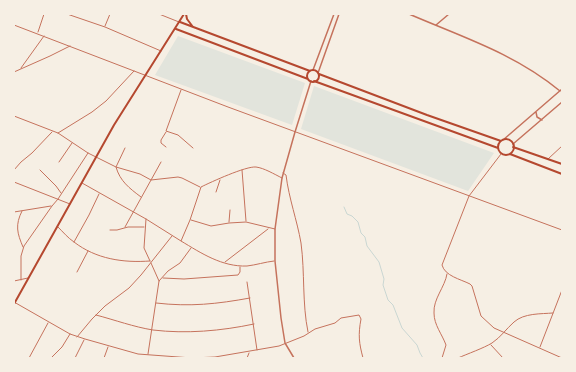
<!DOCTYPE html>
<html>
<head>
<meta charset="utf-8">
<style>
  body { margin:0 }
  #map { position:relative; width:576px; height:372px; overflow:hidden; background:#f6efe4; font-family:Montserrat,sans-serif }
  canvas { display:block }
  .frame { position:absolute; inset:0; border:15px solid #f6efe4; pointer-events:none }
</style>
</head>
<body>
<div id="map">
<canvas width="576" height="372"></canvas>
<div class="frame"></div>
</div>
<script>
const ctx = document.querySelector('canvas').getContext('2d');
ctx.lineJoin = 'round';
function paint(path, color) {
  ctx.fillStyle = color;
  ctx.fill(path, 'evenodd');
}
function strokePath(path, color, width, dash) {
  ctx.strokeStyle = color;
  ctx.lineWidth = width;
  ctx.lineCap = dash ? 'butt' : 'round';
  ctx.setLineDash(dash || []);
  ctx.stroke(path);
}
paint(new Path2D(`
  M178 36 305 83 292 125 155 75Z
  M314 86 494 153 468 191 301 129Z`), '#e2e4dc');
strokePath(new Path2D(`
  M344 207 347 214 352 216 358 222 361 233 365 237 367 246 379 262 384 279 383 285 388 300 393 305 402 328 417 345 420 353 423 358`), '#c9d6d2', 1);
strokePath(new Path2D(`
  M67 14 105 27 161 51
  M159 14 179 22
  M14 25 228 107 562 230
  M105 26 110 14
  M38 32 44 14
  M21 68 44 36
  M14 72 50 56 70 46
  M181 90 166 131 178 135 193 148
  M14 116 58 133 88 153 116 167 140 174 151 180 178 177 182 178 200 187
  M166 132 161 140V143L166 147
  M58 133 92 112 106 101 134 71
  M125 148 116 167C120 181 129 188 141 197
  M501 154 469 196 442 265C445 276 460 279 470 284L472 286 481 316 494 328 562 358
  M548 159 562 146
  M59 162 72 143
  M14 170 21 162 32 153 52 132
  M40 170 56 186 61 193
  M242 170 246 221
  M283 173 286 175C289 199 297 220 301 243 305 273 302 303 308 332
  M14 182 70 204
  M82 183 146 219 181 241
  M216 192 220 180
  M22 211C15 225 17 233 23 247
  M14 212 51 206
  M146 219 144 248 150 261
  M191 220 211 226 229 223 246 222 275 229
  M229 222 230 210
  M58 227C63 232 68 238 74 242 96 259 123 263 150 261
  M125 227 161 162
  M110 230H117L128 227H144
  M74 242 89 215 99 194
  M274 261C265 262 256 265 247 266 222 267 201 253 181 241L190 220 201 187C211 182 246 166 256 167 264 168 274 174 282 178
  M225 262 268 229
  M151 263 159 281
  M77 272 88 251
  M163 278 184 279 238 275 240 272V267
  M21 280V256L24 246 52 206 58 199 88 153
  M14 281 28 278
  M247 282 257 350
  M14 302 70 334 85 339 138 354 192 358 215 357 279 346 304 336 315 329 335 323 341 318 359 315 361 319C358 335 359 343 363 358
  M156 303C190 307 217 304 250 298
  M96 315C115 320 134 327 153 330 186 334 221 331 254 324
  M77 337 92 319 105 306 129 288 141 275 172 236
  M491 345 503 358
  M540 347 562 290
  M148 354 159 281 168 271 180 263 191 248
  M29 358 48 323
  M51 358 62 347 70 334
  M75 358 84 340
  M104 358 108 347
  M247 358 249 353
  M442 358 446 345C442 334 434 325 434 313 433 299 445 287 447 274
  M458 358C467 354 484 348 492 343 501 337 506 329 514 322 524 313 541 314 553 313`), '#c5725c', 1);
strokePath(new Path2D(`
  M409 14C462 37 514 53 560 91
  M436 25 449 14
  M313 70 334 14
  M318 73 339 14
  M536 112 537 117 542 120
  M503 140 562 89
  M513 144 562 102
  M294 358 285 343 281 318 275 261V229L282 178 295 132 311 81`), '#c5725c', 1.5);
strokePath(new Path2D(`
  M186 14 187 19 193 27
  M180 22 310 71
  M176 29 308 79
  M307 76a6 6 0 1 1 12 0a6 6 0 1 1-12 0Z
  M319 74 427 115 501 141
  M314 81 498 148
  M498 147a8 8 0 1 1 16 0a8 8 0 1 1-16 0Z
  M513 147 562 164
  M510 154 562 174
  M14 304 114 125 184 14`), '#b5482f', 2);
</script>
</body>
</html>
